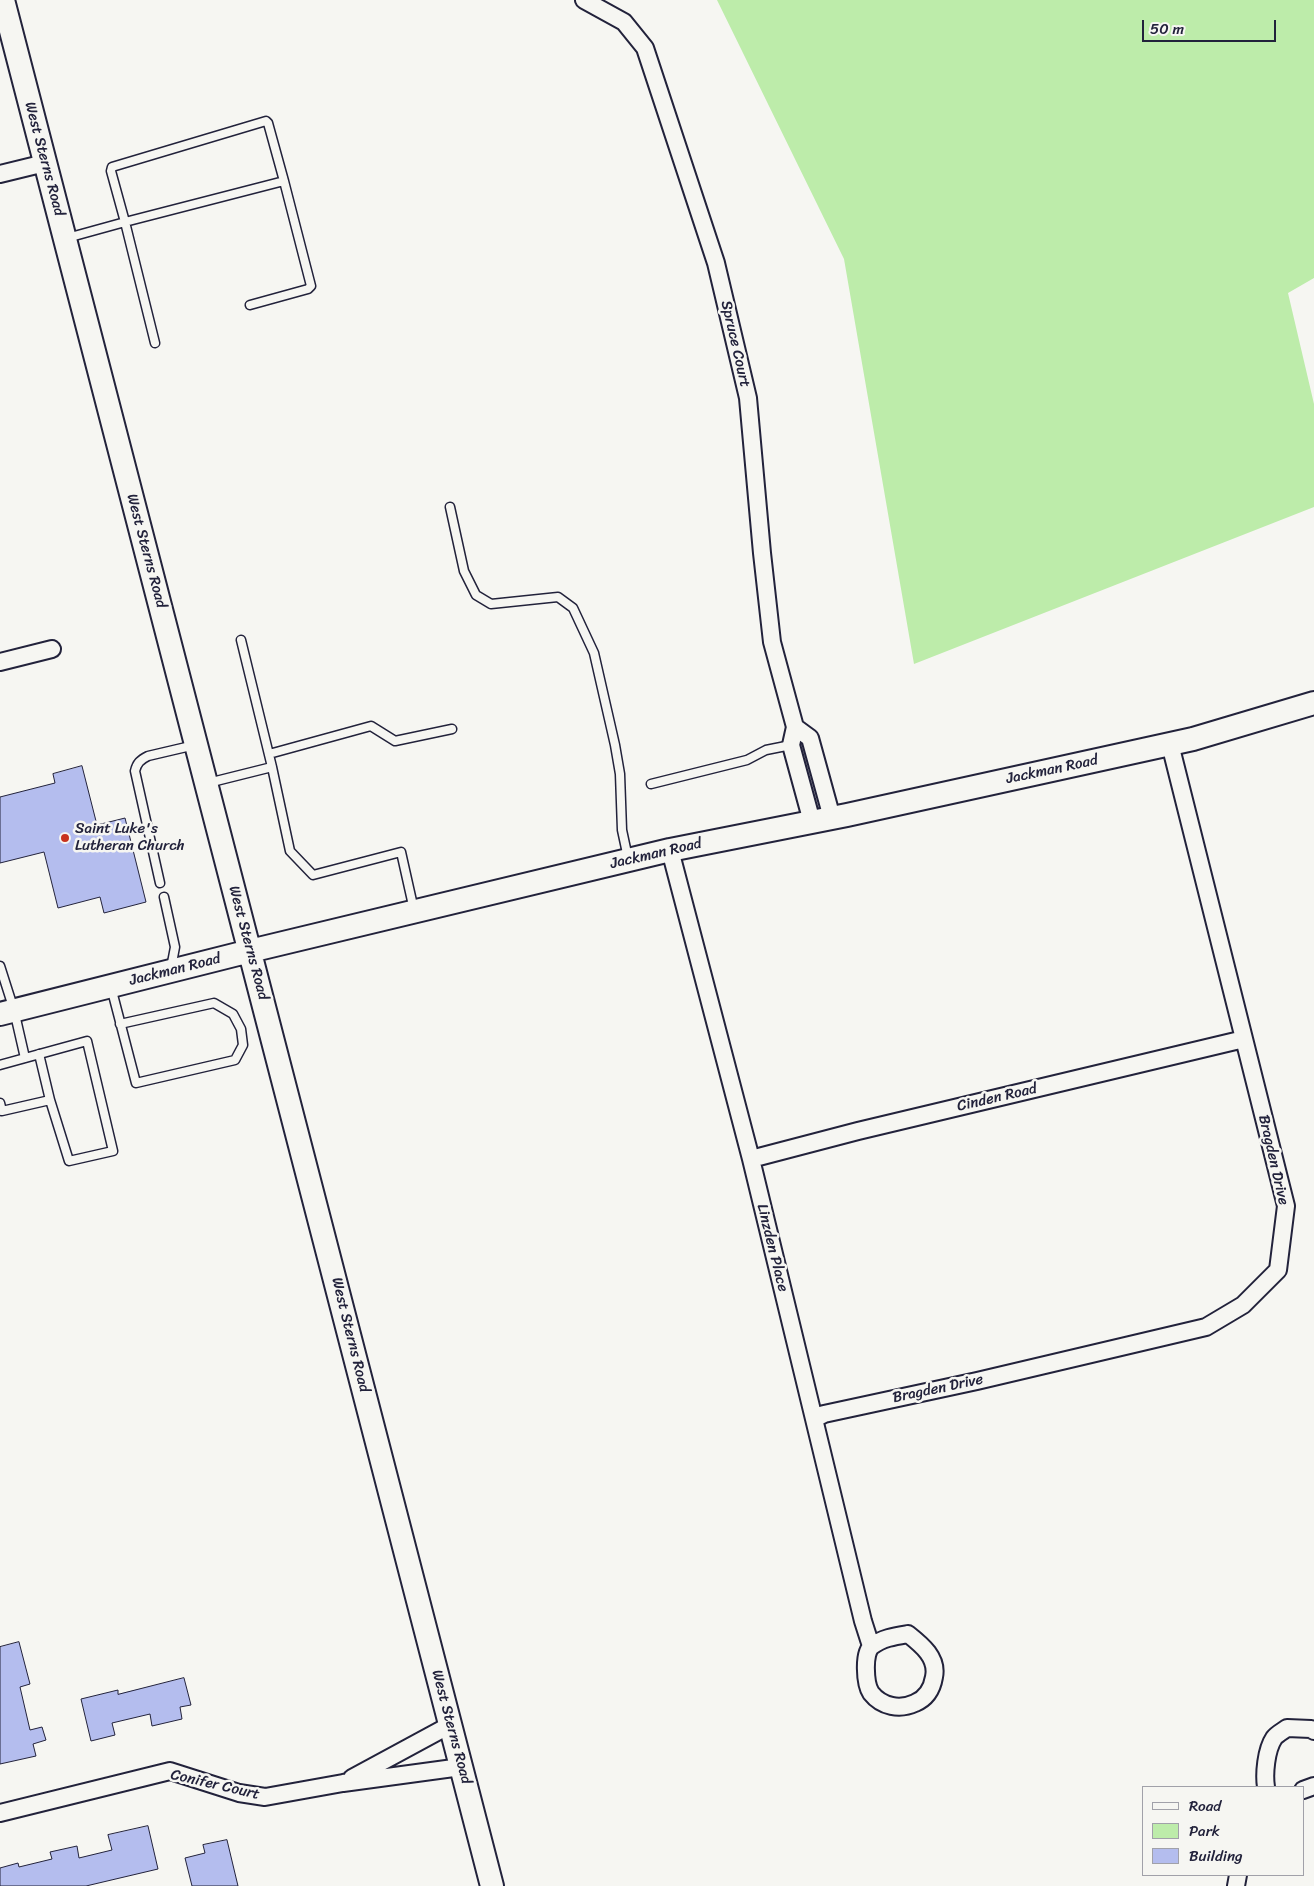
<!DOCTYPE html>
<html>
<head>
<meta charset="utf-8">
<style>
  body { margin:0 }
  #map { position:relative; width:1314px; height:1886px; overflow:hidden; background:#f6f6f2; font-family:Sriracha,sans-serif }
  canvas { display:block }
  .legend { position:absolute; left:1142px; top:1786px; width:162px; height:90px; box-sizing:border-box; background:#f6f6f2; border:1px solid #a1a1a9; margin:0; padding:6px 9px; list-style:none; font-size:15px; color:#22223b }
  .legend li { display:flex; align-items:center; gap:10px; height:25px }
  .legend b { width:25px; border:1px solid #a1a1a9 }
  .scale { position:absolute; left:1142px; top:20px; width:134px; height:22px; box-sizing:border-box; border:2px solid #22223b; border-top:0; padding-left:6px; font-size:15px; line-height:18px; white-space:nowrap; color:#22223b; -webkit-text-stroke:4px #f6f6f2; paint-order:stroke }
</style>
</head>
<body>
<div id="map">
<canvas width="1314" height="1886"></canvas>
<ul class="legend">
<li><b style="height:6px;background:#f6f6f2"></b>Road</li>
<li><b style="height:14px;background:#bdecaa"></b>Park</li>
<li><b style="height:14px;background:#b4bdee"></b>Building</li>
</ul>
<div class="scale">50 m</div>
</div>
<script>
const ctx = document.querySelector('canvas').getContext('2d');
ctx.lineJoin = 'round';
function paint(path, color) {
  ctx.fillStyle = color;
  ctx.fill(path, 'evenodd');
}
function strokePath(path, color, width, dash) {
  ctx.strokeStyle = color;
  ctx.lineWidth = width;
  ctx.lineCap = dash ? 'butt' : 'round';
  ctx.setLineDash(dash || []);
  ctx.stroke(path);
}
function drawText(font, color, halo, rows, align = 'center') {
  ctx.font = font + ' Sriracha,sans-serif';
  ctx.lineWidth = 5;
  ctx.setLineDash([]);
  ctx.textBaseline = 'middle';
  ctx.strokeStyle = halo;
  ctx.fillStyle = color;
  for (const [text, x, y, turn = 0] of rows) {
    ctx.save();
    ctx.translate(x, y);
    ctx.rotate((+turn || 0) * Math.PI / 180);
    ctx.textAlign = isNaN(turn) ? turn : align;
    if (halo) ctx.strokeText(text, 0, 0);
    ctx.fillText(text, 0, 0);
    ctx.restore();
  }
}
paint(new Path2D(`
  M717 0H1314V278L1288 293 1314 404V507L914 664 844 259Z`), '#bdecaa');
const building = new Path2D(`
  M82 766 97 825 125 818 146 902 104 913 100 897 58 908 44 852 0 863V797L55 783 53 774Z
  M19 1642 30 1684 20 1687 30 1730 42 1727 46 1740 33 1744 36 1756 0 1764V1647Z
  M184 1678 191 1705 180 1707 182 1719 152 1726 150 1714 112 1723 115 1735 91 1741 81 1699 118 1690V1694Z
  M148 1826 158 1869 86 1886H0V1868L18 1863 19 1867 52 1859 50 1852 77 1846 79 1858 112 1850 108 1835Z
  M227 1840 238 1886H192L185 1858 205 1853 203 1845Z`);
paint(building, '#b4bdee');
strokePath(building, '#22223b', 1);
const lane = new Path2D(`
  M67 238 125 222 155 343
  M250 305 308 289 311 286 284 181 125 222 111 171 112 167 266 121 268 123 284 181
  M450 507 464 571 476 595 491 604 558 597 573 608 594 653 615 745 620 774 622 830 628 858
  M241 640 272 767
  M269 754 371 726 395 741 452 729
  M208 783 272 767 290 851 313 875 401 852 414 910
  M651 784 747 760 766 750 791 745
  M160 883 135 771C137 763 140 760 148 756L195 745
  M164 897 175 947 171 968
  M0 966 14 1010 25 1058
  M111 987 136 1083 235 1060 243 1045 241 1029 233 1014 214 1003 120 1024
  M39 1054 50 1100
  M0 1065 87 1041 113 1151 69 1161 50 1100 2 1111 0 1103`);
const street = new Path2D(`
  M584 0 624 22 645 48 716 263 748 398 762 553 772 642 795 727 791 745 812 822
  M0 174 45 163
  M0 662 52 649
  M795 727 810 738 832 818
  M670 850 751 1159 863 1621 871 1646
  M751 1159 858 1131 1244 1039
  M814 1419 824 1414 977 1381 1206 1327 1243 1305 1278 1270 1286 1206 1170 744
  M908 1634C922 1645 938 1658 934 1677 932 1689 927 1698 915 1703 900 1710 882 1707 871 1693 865 1684 863 1652 872 1646 882 1638 896 1636 908 1634Z
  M352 1778 450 1725
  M1266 1787C1264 1774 1266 1750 1274 1738 1277 1734 1283 1731 1287 1728L1311 1729 1314 1731
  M1303 1790 1314 1786
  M0 1813 170 1771 239 1793 265 1797 343 1783 461 1767
  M1236 1886 1238 1875`);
const secondary = new Path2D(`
  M3 0 492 1886
  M0 1014 250 951 670 850 847 815 1193 739 1314 703`);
strokePath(lane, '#22223b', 11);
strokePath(street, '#22223b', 20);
strokePath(secondary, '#22223b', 26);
strokePath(lane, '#f6f6f2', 8);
strokePath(street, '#f6f6f2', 16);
strokePath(secondary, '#f6f6f2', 22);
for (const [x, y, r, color] of [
  [65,838,5,"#c8321e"]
]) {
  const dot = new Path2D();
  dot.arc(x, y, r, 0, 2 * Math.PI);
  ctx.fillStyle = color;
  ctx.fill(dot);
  strokePath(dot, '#f6f6f2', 2);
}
drawText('15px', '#22223b', '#f6f6f2', [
  ["West Sterns Road",44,159,75],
  ["Spruce Court",735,344,77],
  ["West Sterns Road",146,551,75],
  ["Jackman Road",1052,770,-12],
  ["Jackman Road",656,854,-13],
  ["West Sterns Road",248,943,75],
  ["Jackman Road",175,970,-14],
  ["Cinden Road",997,1098,-13],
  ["Bragden Drive",1273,1160,77],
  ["Linzden Place",772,1248,76],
  ["West Sterns Road",350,1335,76],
  ["Bragden Drive",938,1389,-12],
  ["West Sterns Road",451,1727,75],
  ["Conifer Court",215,1785,13]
]);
drawText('15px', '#22223b', '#f6f6f2', [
  ["Saint Luke's",75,829],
  ["Lutheran Church",75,846]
], 'left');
</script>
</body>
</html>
